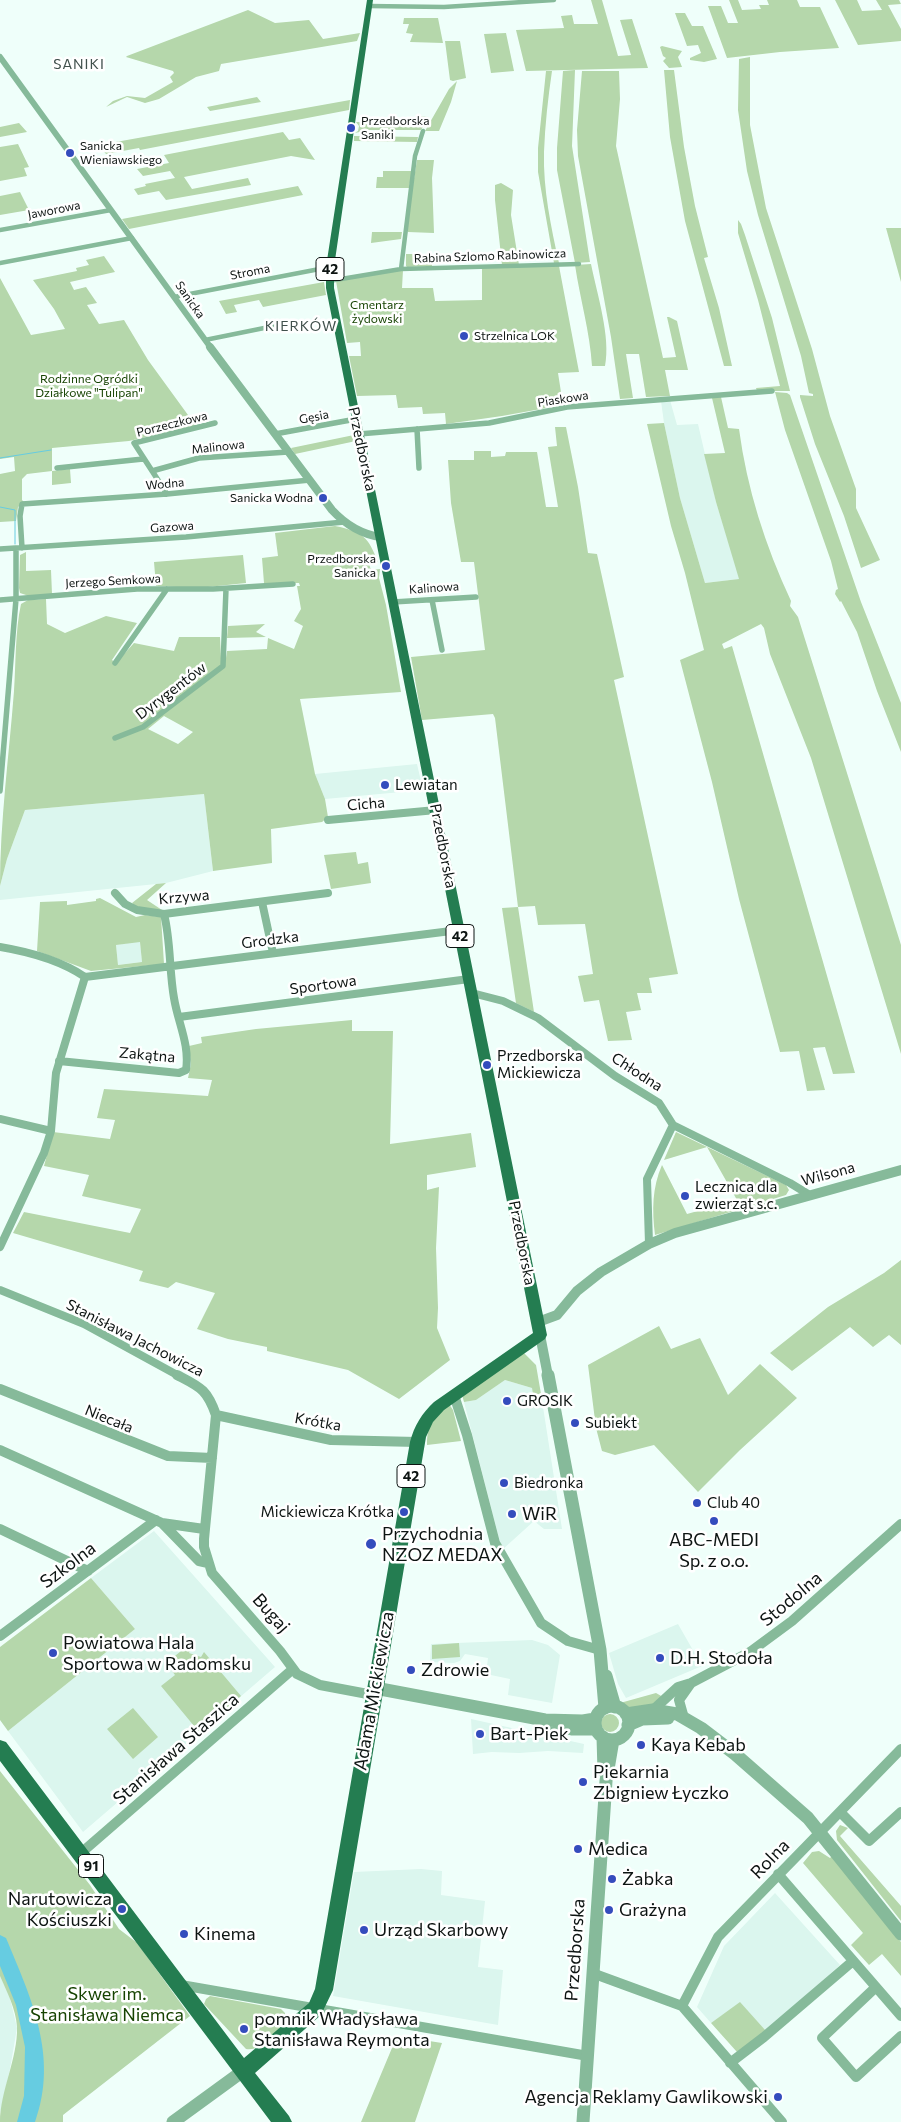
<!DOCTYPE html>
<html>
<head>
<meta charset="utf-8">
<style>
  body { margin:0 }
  canvas { display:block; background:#effffa }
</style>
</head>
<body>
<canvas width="901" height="2122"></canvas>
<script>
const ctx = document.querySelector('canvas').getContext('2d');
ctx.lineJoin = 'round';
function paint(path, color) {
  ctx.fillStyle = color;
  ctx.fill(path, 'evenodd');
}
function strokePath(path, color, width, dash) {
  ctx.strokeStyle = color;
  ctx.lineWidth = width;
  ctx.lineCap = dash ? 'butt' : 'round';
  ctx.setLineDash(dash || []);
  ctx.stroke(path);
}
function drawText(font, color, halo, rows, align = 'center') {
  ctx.font = font + ' Commissioner,sans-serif';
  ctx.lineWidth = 5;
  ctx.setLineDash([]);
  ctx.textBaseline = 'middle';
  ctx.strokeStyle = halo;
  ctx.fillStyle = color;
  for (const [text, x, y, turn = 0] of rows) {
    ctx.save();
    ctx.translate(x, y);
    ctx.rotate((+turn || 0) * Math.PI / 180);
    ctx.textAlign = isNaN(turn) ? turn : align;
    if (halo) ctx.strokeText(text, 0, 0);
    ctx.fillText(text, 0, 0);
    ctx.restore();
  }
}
paint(new Path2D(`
  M670 400 677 425 698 424 716 502 740 579 705 583 680 498 664 423 661 401Z
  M417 764 423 790 325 799 315 774Z
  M204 794 213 871 166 883 0 900V886L7 859 25 810Z
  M140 941 142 962 118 965 116 945Z
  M505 1380 532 1388 534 1394H541L562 1529H544L534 1521 502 1550 464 1402 476 1400Z
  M154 1531 275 1667 83 1832 8 1731 135 1629 91 1578Z
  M678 1624 702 1666 626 1698 618 1684 609 1653Z
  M532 1640 548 1645 560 1655 552 1703 508 1695 510 1679 486 1674 488 1658 465 1654 460 1661 454 1663 430 1662 431 1644Z
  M471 1719 584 1744 583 1753 548 1751 519 1753 492 1752 473 1754Z
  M421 1869 442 1871 441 1895 485 1901 478 1967 503 1970 498 2025 333 1996 354 1872Z
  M775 1893 840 1965 766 2031 740 2003 711 2023 697 2007 724 1946Z
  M0 1976 9 1994 17 2028 10 2069 0 2113Z`), '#dbf6ee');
paint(new Path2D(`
  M591 0H602L618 56 631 55 620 20 632 19 648 68 526 71 516 30 564 28 561 16 572 15 574 24H598Z
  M729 0H738L742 10 761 9 759 5H769L767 0H797L800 7H820L839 48 780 52 727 58 708 6H721L728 23H738Z
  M835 0H857L862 11 882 10 876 0H899L901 4 888 5 901 29V41L858 45Z
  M248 10 275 23 309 20 323 39 360 33 357 41 221 64 219 71 196 77 159 99 145 103 127 97 106 107 113 101 127 96 145 98 173 82 170 77 174 73 173 71 126 57 127 56Z
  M675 13H685L692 26H703L717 59 704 62 690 60V58L701 53 698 45 687 46Z
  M404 18H438L443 43 410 42 413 34 406 33 409 24H403Z
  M506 33 514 71 491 73 484 34Z
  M445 41H460L466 78 453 81 450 80Z
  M662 46 682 51 678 57 682 67 669 68 663 61 666 58 663 56 660 47Z
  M750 57V125L766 208 812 349 830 416 856 489V508L880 560 861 568 844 516 815 444 800 397V395L813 396V394L809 393 801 356 758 215 747 171 738 110 739 59Z
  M575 70 572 146 590 262 575 263 557 170V148L563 71Z
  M664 70H674L684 147 695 206 708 257 704 258 719 308 732 366H724L685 221 670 137Z
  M546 71H552C548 98 545 125 544 152 543 189 551 227 559 263H554L538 172V148Z
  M582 71H619L620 99 616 146 663 358 676 357 667 317H669L677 321 688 370H665L670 396 646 397 639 354H626L633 398 620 399 611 337 578 156 577 130Z
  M457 81 451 102 439 131H425L449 89Z
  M257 97 261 102 210 111 207 107Z
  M350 100 349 110 140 150 139 148 106 154 99 145Z
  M416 116 429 117 421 130H368L355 133 358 131 359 126 356 122 412 124Z
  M19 123 27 132 0 137V127Z
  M283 132 289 140 300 138 315 160 291 156 184 177 192 189 248 178 251 185 166 200 159 191 138 195 134 189 146 186 145 184 175 178 170 171 143 176 137 169 169 163 164 155Z
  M354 136 418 137 417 142 354 141Z
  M18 144 29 167 24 168 27 176 0 181V147Z
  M417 160H434L432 178 434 233 408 232V216Z
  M383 171H412L409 188H376L377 177H383Z
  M501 183 513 190 511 215 519 265H502L495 200V185Z
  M298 186 303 195 129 229 122 219Z
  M20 192 29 210 0 215V196Z
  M738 220 741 224 745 235 772 318 790 391H757L756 388 780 386 758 300 738 233Z
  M886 228H901V282Z
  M372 232H402L401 239 371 243Z
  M406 254H433L432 266 407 267 406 266Z
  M104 256 115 272 70 282 74 290 86 287 97 303 87 305 99 324 124 320 148 360 196 426 129 441 52 448V471L70 469 71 483 52 485V471L27 474 22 479V500L24 502 18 507 16 521 0 522V474L15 471 14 457 0 459V278L31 335 65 329 54 309 33 280 77 271 76 268 89 265 86 260Z
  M591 264C597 294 611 337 605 366H592C590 332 580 299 575 265Z
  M559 266 579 372 558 373 563 405 502 416 446 424 445 413 423 414 422 407 398 408 396 395 357 396 349 356H361L360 342 347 343 336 281 403 270 402 288H433L435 301 482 300V268Z
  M324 282 326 295 263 307 259 300 234 305 237 312 226 314 219 301Z
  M775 392 787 393 790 395 861 602 901 703V752L877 691 857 632 841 601 840 602 835 594 836 590 838 589 831 561 785 430Z
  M721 397 728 428 739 429C747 489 765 545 791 601L790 606 798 617 901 945V1054L811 758 770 654 764 628 761 624 722 644 724 649 732 646 855 1073 833 1074 825 1047 813 1048 825 1090 807 1091 799 1051 780 1052 739 899 712 782 680 660 704 650 685 573 671 526 647 424 664 423 680 498 705 583 739 579 716 502 704 454 725 453 712 398Z
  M555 427H566L578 487 588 553 597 554 624 677 614 680 678 974 649 978 652 993H637L641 1010 626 1012 632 1040 608 1041 599 1000 584 1002 578 976 593 974 585 924 538 925 535 906 518 907 534 1012 516 1003 502 908 518 907 495 718 493 714 422 720 411 657 485 650 474 562H461L451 503 448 460H474V451H491V457L505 456 506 452H537L546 507H558L548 447 557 446Z
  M354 435 356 441 295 454 291 448Z
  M335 526C364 532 368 537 378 562L369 564 371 570 380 569 379 578 386 605 401 692 300 699 315 774 325 799 328 817 322 822 271 829 272 863 213 871 204 794 25 810 7 859 0 886C0 821 9 756 14 691 16 662 15 632 21 604L28 600 46 599 47 624 65 633 106 616 137 623 112 660 116 663 134 643 174 651 179 637H220L221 658H226L227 651 267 649 268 638 294 649 303 626 294 621 301 609 297 586H300L299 583H264L262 558 278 556 275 533ZM164 716 193 732 178 744 148 729Z
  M26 552V571L51 570 52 594 29 596 20 593 19 588 20 555Z
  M243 555 246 583 198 588 156 586 154 562Z
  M265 624 256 632 266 637 227 638 228 626Z
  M356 852 358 864 368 862 371 883 331 889 324 855Z
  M166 883 147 900 162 910 138 909 132 903 156 884Z
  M100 898 136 917 145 915 161 917 164 964 91 971 37 951 40 902 67 901V905L96 901V899ZM140 942 142 962 118 965 116 945Z
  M352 1020V1031H393L390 1144 471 1133 476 1167 427 1175V1190L439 1187 436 1248 438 1308 437 1328 450 1360 399 1399 348 1370 267 1351V1347L228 1339 197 1329 215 1293 176 1282 168 1288 139 1281 143 1271 13 1233 24 1212 130 1233 141 1209 82 1196 89 1175 44 1166 53 1132 110 1139 115 1120 97 1118 104 1089 208 1096 212 1080 188 1078 191 1064 189 1046 202 1043 201 1037 256 1029Z
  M676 1132 786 1185 789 1190 786 1195 655 1235C652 1210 652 1188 662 1165L687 1214 737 1200 707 1147 664 1160Z
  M901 1260V1345L889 1335 873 1347 850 1327 792 1371 770 1353 828 1307 884 1273Z
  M659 1326 671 1349 700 1338 728 1395 760 1364 797 1398 740 1450 698 1492 654 1445 615 1455 602 1451 596 1428 588 1365Z
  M524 1353 536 1365 541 1394H533L532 1388 505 1380 476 1400 464 1402 462 1395Z
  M449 1404 453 1410 461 1441 427 1445C427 1423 434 1419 449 1404Z
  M91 1578 135 1629 8 1731 0 1720V1647Z
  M459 1643 460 1657 432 1659V1645Z
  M190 1644 192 1646 189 1653 201 1657 204 1652 241 1696 199 1732 161 1686 175 1675 166 1663Z
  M656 1693 663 1697 655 1705 624 1708 620 1706V1703Z
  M133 1708 158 1737 133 1759 107 1729Z
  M601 1723a9 9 0 1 1 18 0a9 9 0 1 1-18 0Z
  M0 1771 90 1885 119 1929 136 1942 143 1951 190 2016 63 2115V2122H0C0 2091 18 2058 17 2027 16 2009 7 1992 0 1976Z
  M840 1825 848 1828 840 1836 901 1906V1921L837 1840 836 1831Z
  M819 1851 830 1858 833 1855 901 1942V1976L882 1954 869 1965 851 1945 863 1933 803 1863 812 1852Z
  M210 1996 281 2009 285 2013C286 2030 262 2052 246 2049L204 2004 206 1999Z
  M740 2002 766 2031 737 2052 711 2023Z
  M397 2036 442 2043 415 2122H361Z`), '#b5d7ab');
strokePath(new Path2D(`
  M0 458 51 450
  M0 507 15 510V544`), '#66cce1', 1);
paint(new Path2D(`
  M0 1935 6 1938C31 1998 59 2056 35 2122H17L24 2096 25 2047 16 2005 0 1966Z`), '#66cce1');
strokePath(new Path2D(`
  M369 6 444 7 554 0
  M0 230 111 210
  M0 263 132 238
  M401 269 415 156 423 131
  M329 281 401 269 579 264
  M174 297 330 267
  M205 340 279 325`), '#86ba9a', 4.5);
strokePath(new Path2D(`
  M417 429 419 468
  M275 434 356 419
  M359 434 489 423 567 407 772 391
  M57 468 143 459
  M152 471 199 458 288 452
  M167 494 134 443 215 423
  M22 548 20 516 22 504 167 494 310 480
  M0 549 186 537 344 522
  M0 600 137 589H213L293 584
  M432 600 442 650
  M393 602 476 597
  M115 663 167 589
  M115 738 143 727 223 666 226 589
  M0 791 16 599V548`), '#86ba9a', 5.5);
strokePath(new Path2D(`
  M328 820 436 810
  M115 893 125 904 137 910 164 914 328 893
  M262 902 273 953
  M0 947C30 952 60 960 85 977
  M85 977 459 930
  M472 993 503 1001 538 1018 615 1076 659 1103 673 1125 790 1183 808 1194
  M179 1017 469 979
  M59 1061 179 1073 186 1070C190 1045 178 1023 174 998 169 970 171 942 164 914
  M0 1119 51 1131
  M649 1244 647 1179 673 1125
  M0 1247 44 1153 51 1131 56 1073 85 977
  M0 1290 84 1324 179 1376`), '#86ba9a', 8);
strokePath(new Path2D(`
  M177 1375C200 1387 207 1389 216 1415L204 1539V1547L212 1573 280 1651 297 1674 320 1685 373 1695
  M0 1389 168 1456 212 1458
  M454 1395 467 1435 495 1543 541 1623 568 1641 600 1650
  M216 1415 331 1440 417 1442
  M0 1450 162 1523 204 1529
  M162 1523 199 1561 208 1563
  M0 1529 88 1571
  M0 1636 156 1520
  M653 1710 678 1687 691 1683 750 1652 792 1621 901 1524
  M684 1718 679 1700 691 1683
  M840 1812 869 1841 901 1812
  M81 1853 293 1669
  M778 1874 901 2016
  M592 1973 682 2006 782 2122
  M181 1985 588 2056
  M876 1987 822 2038 856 2077 901 2036
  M682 2006 718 1937 901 1749
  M730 2063 764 2037 853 1961`), '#86ba9a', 10);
strokePath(new Path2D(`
  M0 57 211 348`), '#86ba9a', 6);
strokePath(new Path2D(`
  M210 347 332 510C345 524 361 534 380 537`), '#86ba9a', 8);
strokePath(new Path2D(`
  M538 1322 557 1315 577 1291 601 1272 649 1244 675 1233 901 1170
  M540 1335 548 1376`), '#86ba9a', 10);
strokePath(new Path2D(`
  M548 1375 600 1650 605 1708
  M606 1676 615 1707
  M375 1688 545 1720 583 1721 595 1719
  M595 1723a17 17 0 1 1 34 0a17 17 0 1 1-34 0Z
  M626 1714 653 1710 677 1714 701 1728 735 1754 808 1818 901 1934
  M553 1724 572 1729H595
  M628 1725 642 1719 668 1718
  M603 1737 604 1771
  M173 2122 243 2071
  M583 2122 606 1781 613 1740`), '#86ba9a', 13);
paint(new Path2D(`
  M367 0H373L334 267V288L547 1335 545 1339 444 1410 433 1422 426 1437 333 1990 321 2015 255 2073 289 2116 292 2122H271L0 1761V1740L6 1742 244 2058 309 2003 315 1989 410 1442C414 1426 422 1413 434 1402L533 1333 326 288V267Z`), '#247d51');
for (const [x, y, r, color] of [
  [351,128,5,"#344cbd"],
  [70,153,5,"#344cbd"],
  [464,336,5,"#344cbd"],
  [323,498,5,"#344cbd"],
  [386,566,5,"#344cbd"],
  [385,785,5,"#344cbd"],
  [487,1065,5,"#344cbd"],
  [685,1196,5,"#344cbd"],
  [507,1401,5,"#344cbd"],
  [575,1423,5,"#344cbd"],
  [504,1483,5,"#344cbd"],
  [697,1503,5,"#344cbd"],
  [404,1512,5,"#344cbd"],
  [512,1514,5,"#344cbd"],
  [714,1521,5,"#344cbd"],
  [371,1544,6,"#344cbd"],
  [53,1653,5,"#344cbd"],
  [660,1658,5,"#344cbd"],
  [411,1670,5,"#344cbd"],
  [480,1734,5,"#344cbd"],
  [641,1745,5,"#344cbd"],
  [583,1782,5,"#344cbd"],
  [578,1849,5,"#344cbd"],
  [612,1879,5,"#344cbd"],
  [122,1909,5,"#344cbd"],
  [609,1910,5,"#344cbd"],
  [364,1930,5,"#344cbd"],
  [184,1934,5,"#344cbd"],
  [244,2029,5,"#344cbd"],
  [778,2097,5,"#344cbd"]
]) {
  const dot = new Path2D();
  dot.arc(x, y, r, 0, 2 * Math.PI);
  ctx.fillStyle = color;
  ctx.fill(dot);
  strokePath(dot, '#fff', 2);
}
drawText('12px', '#0d1412', '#fff', [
  ["Przedborska",361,121],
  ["Saniki",361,135],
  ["Sanicka",80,146],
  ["Wieniawskiego",80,160],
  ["Strzelnica LOK",474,336],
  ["Sanicka Wodna",313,498,"right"],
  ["Przedborska",376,559,"right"],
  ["Sanicka",376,573,"right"]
], 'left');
drawText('12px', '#0d1412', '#fff', [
  ["Jaworowa",54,210,-11],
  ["Rabina Szlomo Rabinowicza",490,256,-2],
  ["Stroma",250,272,-11],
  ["Sanicka",190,300,55],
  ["Piaskowa",563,399,-9],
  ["Gęsia",314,417,-11],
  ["Porzeczkowa",172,424,-14],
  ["Malinowa",218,447,-6],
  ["Wodna",165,484,-5],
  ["Gazowa",172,527,-4],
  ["Jerzego Semkowa",113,581,-3],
  ["Kalinowa",434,588,-4]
]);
drawText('12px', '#164302', '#fff', [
  ["Cmentarz",377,305],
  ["żydowski",377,319],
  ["Rodzinne Ogródki",89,379],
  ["Działkowe \"Tulipan\"",89,393]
]);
ctx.letterSpacing = '1px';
drawText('14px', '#40504c', '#fff', [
  ["SANIKI",79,64],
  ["KIERKÓW",301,326]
]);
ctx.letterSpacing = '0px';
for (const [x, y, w] of [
  [330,269,28],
  [460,936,28],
  [411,1476,28],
  [91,1866,25]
]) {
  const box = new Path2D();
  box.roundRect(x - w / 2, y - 11.5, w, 23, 4);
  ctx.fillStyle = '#fff';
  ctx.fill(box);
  strokePath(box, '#0d1412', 1);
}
drawText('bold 14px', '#0d1412', null, [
  ["42",330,269],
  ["42",460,936],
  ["42",411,1476],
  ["91",91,1866]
]);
drawText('15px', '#0d1412', '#fff', [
  ["Przedborska",362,449,78],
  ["Dyrygentów",171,691,-37],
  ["Cicha",366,804,-5],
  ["Przedborska",443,846,79],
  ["Krzywa",184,897,-5],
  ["Grodzka",270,940,-7],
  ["Sportowa",323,985,-8],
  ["Zakątna",147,1055,5],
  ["Chłodna",637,1072,33],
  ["Wilsona",828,1174,-15],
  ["Przedborska",522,1243,79],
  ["Stanisława Jachowicza",135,1338,27],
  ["Niecała",109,1419,22],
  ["Krótka",318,1422,10]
]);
drawText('15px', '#0d1412', '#fff', [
  ["Lewiatan",395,785],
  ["Przedborska",497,1056],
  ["Mickiewicza",497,1073],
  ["Lecznica dla",695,1187],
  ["zwierząt s.c.",695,1204],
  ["GROSIK",517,1401],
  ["Subiekt",585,1423],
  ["Biedronka",514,1483],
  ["Club 40",707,1503],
  ["Mickiewicza Krótka",394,1512,"right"]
], 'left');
drawText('18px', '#0d1412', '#fff', [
  ["WiR",522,1514],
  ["Przychodnia",382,1534],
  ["NZOZ MEDAX",382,1555],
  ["ABC-MEDI",714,1540,"center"],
  ["Sp. z o.o.",714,1561,"center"],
  ["Powiatowa Hala",63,1643],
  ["Sportowa w Radomsku",63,1664],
  ["D.H. Stodoła",670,1658],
  ["Zdrowie",421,1670],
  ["Bart-Piek",490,1734],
  ["Kaya Kebab",651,1745],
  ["Piekarnia",593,1772],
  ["Zbigniew Łyczko",593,1793],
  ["Medica",588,1849],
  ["Żabka",622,1879],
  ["Narutowicza",112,1899,"right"],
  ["Kościuszki",112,1920,"right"],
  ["Grażyna",619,1910],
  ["Urząd Skarbowy",374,1930],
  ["Kinema",194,1934],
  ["pomnik Władysława",254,2019],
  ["Stanisława Reymonta",254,2040],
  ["Agencja Reklamy Gawlikowski",768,2097,"right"]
], 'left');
drawText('18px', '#0d1412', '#fff', [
  ["Szkolna",68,1565,-37],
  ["Stodolna",791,1599,-40],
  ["Bugaj",271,1613,48],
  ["Adama Mickiewicza",374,1691,-80],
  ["Stanisława Staszica",176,1749,-41],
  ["Rolna",770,1859,-46],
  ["Przedborska",575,1950,-86]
]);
drawText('18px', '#164302', '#fff', [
  ["Skwer im.",107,1994],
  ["Stanisława Niemca",107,2015]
]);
</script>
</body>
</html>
